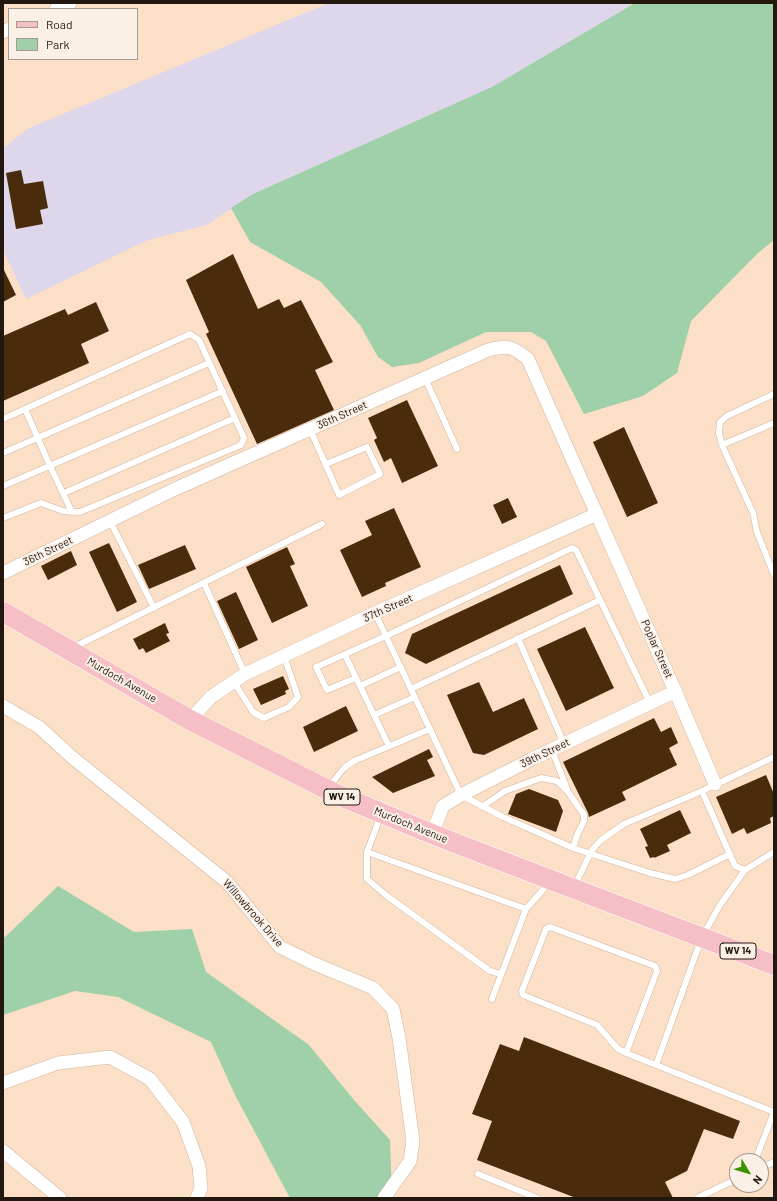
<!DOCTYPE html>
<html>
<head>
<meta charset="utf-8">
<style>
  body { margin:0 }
  #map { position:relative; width:777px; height:1201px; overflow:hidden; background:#fbdfc7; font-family:Barlow,sans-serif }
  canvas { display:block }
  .frame { position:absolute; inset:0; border:4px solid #221810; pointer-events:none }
  .legend { position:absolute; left:8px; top:8px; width:130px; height:52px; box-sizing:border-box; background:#fbf0e6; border:1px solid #a49a90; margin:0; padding:5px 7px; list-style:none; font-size:12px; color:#221810 }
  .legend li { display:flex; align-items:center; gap:8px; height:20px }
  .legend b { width:20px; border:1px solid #a49a90 }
  .north { position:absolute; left:729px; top:1153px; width:40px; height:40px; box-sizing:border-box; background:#fbf0e6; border:1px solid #a49a90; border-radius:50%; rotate:128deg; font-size:11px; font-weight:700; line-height:16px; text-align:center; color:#221810 }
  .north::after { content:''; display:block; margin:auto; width:14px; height:18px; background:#3c9300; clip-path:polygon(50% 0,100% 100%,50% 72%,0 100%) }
</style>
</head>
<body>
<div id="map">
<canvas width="777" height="1201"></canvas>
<div class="frame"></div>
<ul class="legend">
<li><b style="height:5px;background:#f5bfc5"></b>Road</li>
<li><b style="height:11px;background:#9fd0aa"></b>Park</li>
</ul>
<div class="north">N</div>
</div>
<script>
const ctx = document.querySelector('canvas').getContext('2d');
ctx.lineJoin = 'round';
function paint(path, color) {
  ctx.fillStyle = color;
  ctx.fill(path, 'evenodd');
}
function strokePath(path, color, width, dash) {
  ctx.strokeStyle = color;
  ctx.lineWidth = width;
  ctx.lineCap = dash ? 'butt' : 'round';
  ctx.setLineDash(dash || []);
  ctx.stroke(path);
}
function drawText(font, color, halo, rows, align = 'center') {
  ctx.font = font + ' Barlow,sans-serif';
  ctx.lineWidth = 4;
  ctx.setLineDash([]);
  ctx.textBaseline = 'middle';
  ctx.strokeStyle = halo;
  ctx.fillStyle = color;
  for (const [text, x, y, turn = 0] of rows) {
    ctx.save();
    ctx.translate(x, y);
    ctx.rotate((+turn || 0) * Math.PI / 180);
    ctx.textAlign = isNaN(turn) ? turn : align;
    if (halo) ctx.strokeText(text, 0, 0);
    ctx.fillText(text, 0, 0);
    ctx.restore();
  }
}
paint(new Path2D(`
  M329 3H635L493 87 253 194 207 225 148 240 26 299 3 250V149L27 129Z`), '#ded7ec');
paint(new Path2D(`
  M635 3H774V240L758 253 691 321 677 373 643 396 584 414 546 341 531 332H486L419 363 392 367 378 357 360 325 321 282 250 242 231 208 253 194 492 87Z
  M58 886 134 932 192 929 206 972 309 1045 354 1100 390 1140 392 1198H290L235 1095 211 1042 118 997 75 991 3 1015V939Z`), '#9fd0aa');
paint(new Path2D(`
  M21 170 24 184 43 181 48 208 40 210 43 224 16 229 6 173Z
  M233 254 258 309 279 299 284 308 301 300 333 362 315 370 334 410 257 444 206 334 209 332 186 280Z
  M3 268 16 295 3 302Z
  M96 302 109 331 81 344 89 363 3 401V336L65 309 68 315Z
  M407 400 438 466 402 483 391 458 384 462 374 440 377 438 368 418Z
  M624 427 658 503 627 517 593 442Z
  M508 498 517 517 502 524 493 505Z
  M394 508 421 567 385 583 386 586 362 597 340 550 372 535 365 521Z
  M109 543 137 602 117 612 89 552Z
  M185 545 196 569 149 589 138 565Z
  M287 547 295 564 290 566 308 606 272 623 246 567Z
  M71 551 77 565 48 580 41 566Z
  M560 565 573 594 426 664 405 653 412 634Z
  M236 592 258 640 239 649 217 601Z
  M165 623 169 633 166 634 170 641 146 653 143 648 139 650 133 639Z
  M585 627 614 688 566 711 537 649Z
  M283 676 289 689 285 691 286 694 261 705 253 689Z
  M479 682 493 712 524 698 538 729 484 755 473 753 447 695Z
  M346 706 358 731 314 752 303 727Z
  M654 718 661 732 671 727 678 743 669 748 677 765 622 792 626 800 589 817 588 813 563 762Z
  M429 749 433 757 427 760 435 776 393 793 372 777Z
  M766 775 774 794V816L770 818 771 823 747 834 744 828 732 834 716 797Z
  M529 789 558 800 563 811 556 832 508 814 516 794Z
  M680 810 691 833 667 845 670 851 654 858V857L650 858 645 847 648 846 640 829Z
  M524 1037 740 1121 733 1139 704 1129 687 1171 665 1182 673 1198H576L477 1160 492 1121 472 1114 500 1044 519 1051Z`), '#4a2b0b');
const lane = new Path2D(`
  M425 378 457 449
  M774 394 727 416 720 422 719 433 722 445 753 513 757 532 774 575
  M25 409 50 466 72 512
  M3 419 190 334 199 340 244 438 241 445 80 512 63 511 41 503 3 518
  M310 429 339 495 380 474 367 447 326 464
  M722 445 774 423
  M3 453 209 363
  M3 486 223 391
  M64 493 235 418
  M110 521 154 608
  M204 583 245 674
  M375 613 461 795 503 817 573 848 650 873 675 879 688 875 730 854
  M518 638 564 744
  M72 648 322 524
  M345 655 389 746
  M356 678 327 690 316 667 386 636 572 548 576 550 650 703
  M234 682 253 712 264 718 289 707 298 697 284 656
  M360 686 401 667
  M411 689 600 600
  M374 715 415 697
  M552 750 567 789
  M328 788 344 768 354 761 430 729
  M702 791 735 866 745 870
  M483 806 505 791 541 778 557 781 568 792 584 815V821L577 835 573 848
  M381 815 367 852 526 909
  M367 852V879L387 896 490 971 501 974
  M574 887 592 850 601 840 624 824 702 791 774 757
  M492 999 526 909 549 883
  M626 1053 657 971 655 966 550 927 546 929 522 991 523 995 597 1025 618 1049 626 1053 774 1112
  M656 1065 702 937 720 905 745 870 774 852
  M755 1161 774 1112
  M761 1168 774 1162
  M478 1174 537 1198
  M697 1198 737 1179`);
const street = new Path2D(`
  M56 9 70 3
  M3 32 9 29
  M3 573 175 489 488 350C508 345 512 346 528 359 590 501 655 641 715 784
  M3 706 39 727 73 758 227 882 280 947 315 964 373 988 393 1009 399 1038 413 1141 410 1161 384 1198
  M190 720 211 697 245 674 375 613 597 514
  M432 834 443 806 461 795 532 759 676 691
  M3 1083 58 1063 110 1057 150 1079 183 1122 199 1166 201 1188 197 1198
  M3 1151 60 1198`);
const primary = new Path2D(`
  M3 612 190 720 338 795 432 834 551 880 774 965`);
strokePath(lane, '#cfb49d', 7);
strokePath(street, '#cfb49d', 14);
strokePath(primary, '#fff', 21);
strokePath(lane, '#fff', 6);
strokePath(street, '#fff', 13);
strokePath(primary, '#f5bfc5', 20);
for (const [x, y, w] of [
  [342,797,36],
  [738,951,36]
]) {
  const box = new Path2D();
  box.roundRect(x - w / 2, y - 8, w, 16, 3);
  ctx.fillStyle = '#fbf0e6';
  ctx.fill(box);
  strokePath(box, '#221810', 1);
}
drawText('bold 10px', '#221810', null, [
  ["WV 14",342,797],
  ["WV 14",738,951]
]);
drawText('11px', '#221810', '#fbf0e6', [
  ["36th Street",342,415,-24],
  ["36th Street",48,551,-26],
  ["37th Street",388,608,-24],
  ["Poplar Street",657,649,66],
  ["Murdoch Avenue",122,680,30],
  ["39th Street",545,753,-26],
  ["Murdoch Avenue",411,825,22],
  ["Willowbrook Drive",253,913,49]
]);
</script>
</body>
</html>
